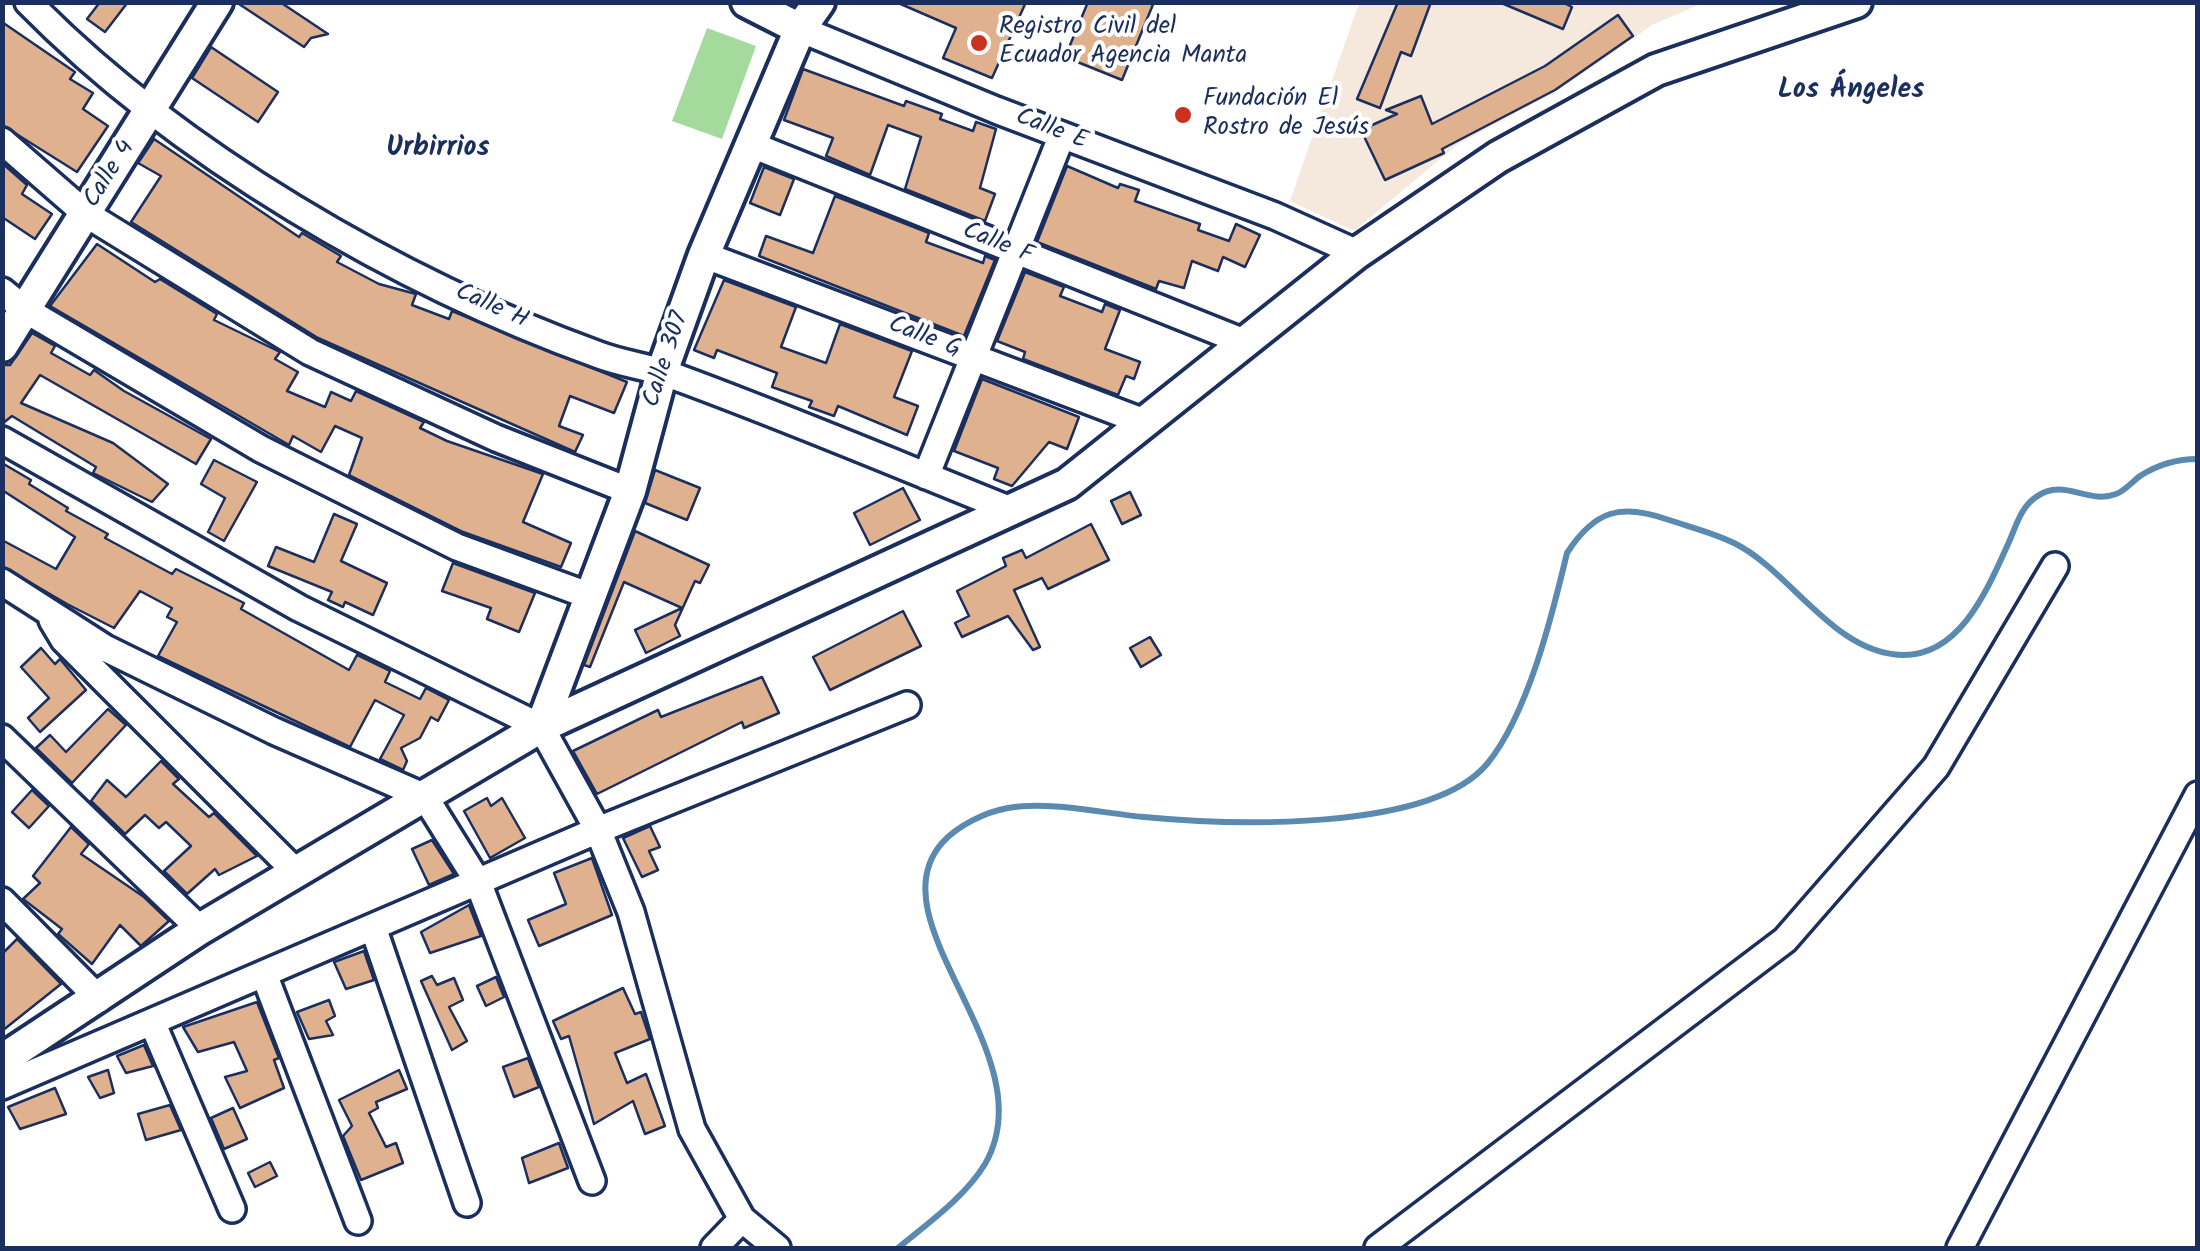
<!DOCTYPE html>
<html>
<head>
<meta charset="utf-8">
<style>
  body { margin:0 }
  #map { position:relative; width:2200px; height:1251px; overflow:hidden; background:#fff; font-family:Kalam,sans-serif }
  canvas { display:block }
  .frame { position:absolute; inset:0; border:5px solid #1b2f5e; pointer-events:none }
</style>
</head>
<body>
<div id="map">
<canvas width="2200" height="1251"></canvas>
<div class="frame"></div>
</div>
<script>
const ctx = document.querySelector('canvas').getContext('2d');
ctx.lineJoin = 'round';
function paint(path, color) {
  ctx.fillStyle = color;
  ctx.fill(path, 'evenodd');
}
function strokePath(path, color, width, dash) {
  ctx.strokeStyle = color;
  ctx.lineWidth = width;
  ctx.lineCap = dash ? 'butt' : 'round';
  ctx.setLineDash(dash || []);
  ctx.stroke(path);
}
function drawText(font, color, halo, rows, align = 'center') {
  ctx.font = font + ' Kalam,sans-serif';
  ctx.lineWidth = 8;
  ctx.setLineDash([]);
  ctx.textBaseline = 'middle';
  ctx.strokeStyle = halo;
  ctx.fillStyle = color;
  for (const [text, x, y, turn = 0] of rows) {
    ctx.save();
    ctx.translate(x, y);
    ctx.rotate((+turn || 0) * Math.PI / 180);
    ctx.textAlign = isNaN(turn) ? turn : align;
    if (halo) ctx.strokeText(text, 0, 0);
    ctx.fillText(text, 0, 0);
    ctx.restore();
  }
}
paint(new Path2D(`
  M1359 3H1703L1652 25 1562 88 1457 145 1354 231 1290 201Z`), '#f5e8dd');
paint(new Path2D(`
  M707 28 756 46 722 139 672 121Z`), '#a5da9d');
strokePath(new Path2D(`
  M898 1248C927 1224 965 1197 985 1164 1048 1055 872 923 942 843 957 826 985 812 1008 808 1050 801 1101 813 1144 817 1227 825 1429 833 1487 764 1528 714 1552 616 1567 553 1595 510 1620 503 1669 520 1690 527 1714 533 1734 543 1791 571 1833 653 1902 655 1961 656 1988 588 2009 542 2016 526 2021 507 2036 497 2064 477 2088 505 2116 494 2125 491 2133 481 2140 476 2157 465 2177 459 2198 459`), '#5a8aaf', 6);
const building = new Path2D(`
  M100 2H128L105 32 87 19Z
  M236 2H280L328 34 311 38 304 47Z
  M896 2H1026L992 78 943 58 956 28Z
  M1088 2H1154L1122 80 1065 57Z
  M1398 2H1431L1411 56 1401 52 1380 108 1357 99Z
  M1499 2H1562L1572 7 1563 29Z
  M1618 15 1633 36 1555 90 1442 149 1444 153 1385 180 1361 130 1397 114 1386 110 1421 96 1432 124 1545 66Z
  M2 22 75 72 70 79 93 93 83 109 108 126 77 172 2 125Z
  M211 47 278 92 258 122 192 78Z
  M803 69 904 106 906 101 942 114 940 119 973 131 976 122 996 129 980 188 995 194 985 221 905 189 921 137 888 125 870 175 826 156 833 138 784 120Z
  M154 139 299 237 302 233 341 256 337 262 379 284 416 294 412 305 449 319 452 311 627 382 614 413 570 396 559 426 583 435 575 452 318 338 131 222 161 176 138 163Z
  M2 163 27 185 22 194 52 214 35 239 2 217Z
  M1067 166 1118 188 1120 184 1139 190 1135 201 1200 224 1198 230 1229 241 1236 224 1260 235 1245 267 1223 257 1218 271 1192 261 1184 288 1159 281 1156 289 1037 242Z
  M764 167 794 179 780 215 750 203Z
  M835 196 929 233 926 242 983 263 985 256 995 260 964 336 759 256 766 236 813 253Z
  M97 244 155 282 160 279 217 314 214 320 280 352 275 359 298 372 287 391 325 407 331 392 351 401 356 391 424 422 420 428 447 441 543 474 523 522 571 543 561 567 463 532 349 475 362 438 335 426 321 452 293 436 289 445 50 306Z
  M1025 272 1064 287 1060 296 1102 312 1105 304 1120 310 1105 349 1140 362 1134 379 1126 376 1118 395 1023 359 1025 352 997 341Z
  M724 280 796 307 781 347 826 363 840 324 912 351 894 397 918 406 907 435 838 406 834 416 809 407 812 401 772 387 777 373 717 350 714 358 694 350Z
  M32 333 55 346 51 353 90 375 94 370 124 391 211 439 196 464 40 375 21 403 113 443 168 484 152 502 93 473 96 467 12 416 2 424V365H10Z
  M982 379 1079 417 1067 449 1049 442 1012 486 994 479 998 468 954 451Z
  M214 460 257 482 224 541 208 532 225 498 201 484Z
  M2 463 31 480 29 484 68 508 66 511 108 534 105 538 172 574 176 569 244 603 241 609 349 670 357 655 390 671 385 682 420 699 426 688 449 700 438 721 431 717 420 738 401 748 407 761 403 770 380 759 404 715 375 700 350 747 158 656 177 622 167 617 172 608 140 591 114 628 67 604 2 566V540L56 569 75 537 2 490Z
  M655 470 700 488 687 520 645 503Z
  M903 488 920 520 870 545 854 513Z
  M1130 492 1141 515 1122 524 1111 501Z
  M334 514 357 524 341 561 387 583 373 615 345 602 343 607 328 600 332 592 268 566 276 547 314 562Z
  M1091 524 1109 560 1048 589 1042 578 1014 590 1040 647 1033 650 1008 616 962 637 955 623 969 616 957 591 1006 566 1003 558 1022 550 1026 558Z
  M635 531 709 565 700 583 695 581 675 625 680 636 646 653 635 630 682 608 624 582 590 667 584 665Z
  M453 563 535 593 519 632 487 619 491 608 442 591Z
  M903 611 921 646 830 690 813 657Z
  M1150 637 1161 655 1141 667 1130 648Z
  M41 648 55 664 60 659 86 690 40 732 28 718 49 698 21 667Z
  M762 677 779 713 744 728 742 722 597 794 573 751 658 710 661 717Z
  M108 709 126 725 72 783 36 748 50 735 66 752Z
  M161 761 179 779 173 784 209 817 214 813 257 856 219 875 215 869 187 894 164 871 191 846 166 822 159 828 145 815 125 834 91 801 107 780 126 797Z
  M32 790 49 806 29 828 12 812Z
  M487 798 491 806 502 798 525 838 490 858 464 811Z
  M650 826 660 847 649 851 658 870 642 877 623 838Z
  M71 827 89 844 81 854 144 897 169 921 141 946 120 925 92 964 58 934 62 929 23 899 40 883 33 876Z
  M432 840 454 874 429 885 412 849Z
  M592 858 612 915 539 946 528 920 566 904 554 873Z
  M469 905 481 936 430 953 421 932Z
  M17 939 61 984 2 1031V954Z
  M364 951 374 980 346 989 334 962Z
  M432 976 437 985 454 978 463 1000 449 1007 467 1041 452 1050 421 981Z
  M496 977 504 997 486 1006 477 986Z
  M623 988 635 1014 641 1012 650 1039 615 1053 627 1083 646 1074 665 1126 645 1134 633 1101 594 1124 569 1036 561 1039 553 1021Z
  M329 1000 335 1016 326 1021 333 1035 309 1039 297 1012Z
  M257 1002 279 1058 274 1060 284 1088 240 1108 225 1077 247 1071 234 1042 198 1052 183 1027Z
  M144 1045 153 1066 126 1073 117 1056Z
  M528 1058 539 1087 514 1097 503 1067Z
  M108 1070 114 1093 100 1098 88 1077Z
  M399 1070 407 1089 376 1102 378 1108 369 1113 386 1147 396 1143 403 1163 361 1180 343 1136 352 1126 339 1100Z
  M55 1088 66 1114 20 1129 8 1107Z
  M170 1105 181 1130 146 1140 138 1114Z
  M233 1108 247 1139 224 1149 211 1118Z
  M559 1143 568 1168 529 1183 522 1158Z
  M270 1162 277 1176 255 1187 248 1173Z`);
paint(building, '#dfb18f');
strokePath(building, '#1b2f5e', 2.5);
const minor = new Path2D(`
  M28 2C177 154 399 283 599 355 620 363 643 366 665 373 781 415 896 464 1011 510
  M800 29 996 110 1275 216 1357 253
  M2 141 86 214 310 352 496 438 630 491
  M752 145 1244 342
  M704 255 1144 422
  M2 291 24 309 261 449 457 547 590 596
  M2 440 299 608 541 727 598 830 631 912 692 1129 742 1219 777 1248
  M926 476 1062 135
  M2 582 105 648 274 731 425 797 478 882 592 1181
  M52 620 64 640 295 871
  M2 738 200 929
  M2 901 99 999
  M373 927 467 1203
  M264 974 358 1221
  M152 1022 232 1209
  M2 1086 598 830 907 705
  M714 1248 742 1219
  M1378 1248 1785 940 1936 767 2055 566
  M1960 1248 2198 795`);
const tertiary = new Path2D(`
  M747 2 800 29
  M2 346 217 2
  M541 727 630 491 662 372 704 255 800 29 819 2
  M2 1060 200 929 541 727 1067 484 1357 253 1498 157 1656 70 1856 2`);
strokePath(minor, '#1b2f5e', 32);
strokePath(tertiary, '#1b2f5e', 38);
strokePath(minor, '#fff', 25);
strokePath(tertiary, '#fff', 30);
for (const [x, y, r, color] of [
  [979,43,10,"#c8321e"],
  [1183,115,10,"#c8321e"]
]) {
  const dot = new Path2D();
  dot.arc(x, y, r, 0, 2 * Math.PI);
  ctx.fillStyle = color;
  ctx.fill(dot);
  strokePath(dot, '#fff', 4);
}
drawText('25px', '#1b2f5e', '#fff', [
  ["Registro Civil del",999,29],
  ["Ecuador Agencia Manta",999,58],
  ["Fundación El",1203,101],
  ["Rostro de Jesús",1203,130]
], 'left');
drawText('25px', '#1b2f5e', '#fff', [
  ["Calle E",1051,131,21],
  ["Calle 4",111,175,-58],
  ["Calle F",997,245,22],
  ["Calle H",491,308,24],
  ["Calle G",924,339,21],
  ["Calle 307",668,360,-72]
]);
drawText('bold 28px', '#1b2f5e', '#fff', [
  ["Los Ángeles",1851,92],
  ["Urbirrios",438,150]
]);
</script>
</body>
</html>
